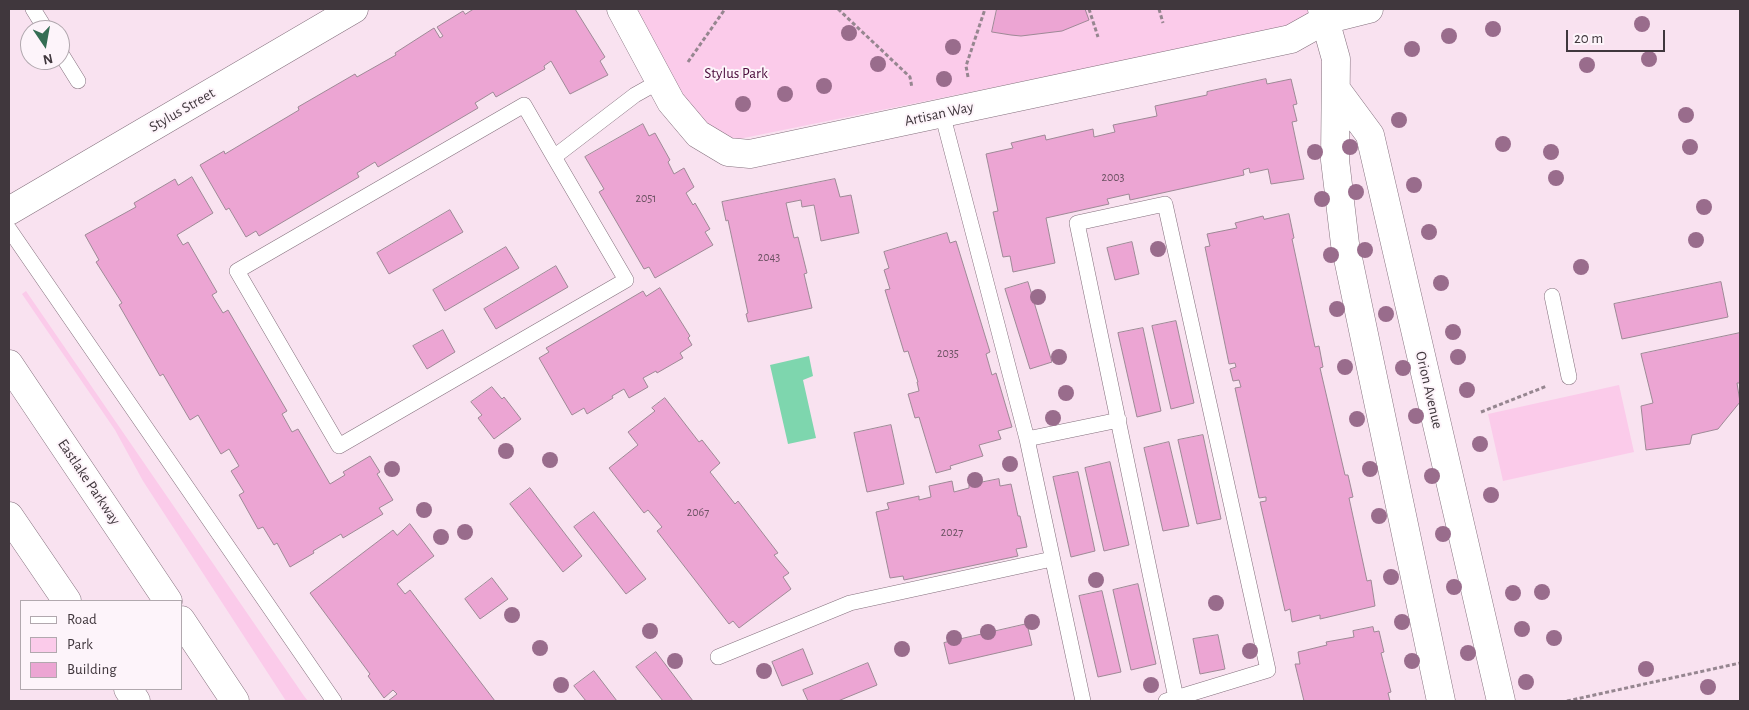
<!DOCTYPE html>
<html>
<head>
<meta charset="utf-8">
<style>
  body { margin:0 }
  #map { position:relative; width:1749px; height:710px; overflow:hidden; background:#f9e2f0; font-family:"Alegreya Sans",sans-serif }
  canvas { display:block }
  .frame { position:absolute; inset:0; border:10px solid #40373d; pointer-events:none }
  .legend { position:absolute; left:20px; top:600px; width:162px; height:90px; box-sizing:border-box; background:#fdf4fa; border:1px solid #b1a8ae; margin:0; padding:6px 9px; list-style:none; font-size:15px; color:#40373d }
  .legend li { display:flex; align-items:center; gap:10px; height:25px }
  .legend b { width:25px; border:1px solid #b1a8ae }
  .north { position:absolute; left:20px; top:20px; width:50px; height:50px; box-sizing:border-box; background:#fdf4fa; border:1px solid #b1a8ae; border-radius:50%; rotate:168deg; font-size:14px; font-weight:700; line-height:20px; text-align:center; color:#40373d }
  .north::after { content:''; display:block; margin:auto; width:18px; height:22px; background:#356d54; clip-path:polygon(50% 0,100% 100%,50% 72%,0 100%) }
  .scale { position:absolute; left:1566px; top:30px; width:99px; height:22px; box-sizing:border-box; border:2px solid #40373d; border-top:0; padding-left:6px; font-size:15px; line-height:18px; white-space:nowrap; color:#40373d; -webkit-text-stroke:4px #fdf4fa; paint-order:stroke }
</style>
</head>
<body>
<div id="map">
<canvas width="1749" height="710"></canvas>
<div class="frame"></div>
<ul class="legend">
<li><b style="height:6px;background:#fff"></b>Road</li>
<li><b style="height:14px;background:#fbcbea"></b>Park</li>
<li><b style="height:14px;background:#eca5d3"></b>Building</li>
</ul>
<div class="north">N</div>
<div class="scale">20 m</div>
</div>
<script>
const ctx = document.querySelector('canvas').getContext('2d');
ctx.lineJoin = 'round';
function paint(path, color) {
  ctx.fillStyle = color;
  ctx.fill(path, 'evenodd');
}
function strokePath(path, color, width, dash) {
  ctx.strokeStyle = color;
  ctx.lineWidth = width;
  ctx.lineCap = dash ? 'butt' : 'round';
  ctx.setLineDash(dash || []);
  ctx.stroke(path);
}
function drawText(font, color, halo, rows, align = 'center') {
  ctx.font = font + ' "Alegreya Sans",sans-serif';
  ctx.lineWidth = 4;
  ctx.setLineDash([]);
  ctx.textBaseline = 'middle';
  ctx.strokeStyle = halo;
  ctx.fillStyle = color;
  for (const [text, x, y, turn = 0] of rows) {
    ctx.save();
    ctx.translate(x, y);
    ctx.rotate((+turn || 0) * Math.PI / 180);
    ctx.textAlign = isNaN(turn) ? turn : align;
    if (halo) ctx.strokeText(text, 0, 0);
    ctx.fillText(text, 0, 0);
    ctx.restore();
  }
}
paint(new Path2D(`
  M621 9H1322L1325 20 724 142 695 127Z
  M26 291 304 696 308 701H286L143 481 115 430 22 294Z
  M1619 385 1634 452 1503 481 1488 414Z`), '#fbcbea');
paint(new Path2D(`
  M809 356 813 376 803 380 816 438 788 444 770 365Z`), '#7ed6ae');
const building = new Path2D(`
  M474 9H575L605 57 600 61 608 75 570 94 551 61 544 66 545 69 496 97 493 92 475 103 478 108 378 167 375 162 357 173 359 177 259 236 256 231 246 237 229 208 226 210 200 165 224 151 225 154 299 110 298 107 355 74 357 77 396 55 395 53 434 28 440 38 443 36 437 27 463 11 465 14Z
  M997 9H1085L1089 20 1062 31 1021 36 1011 35 992 32Z
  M1266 79 1267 84 1291 79 1297 104 1293 105 1297 121 1292 122 1304 179 1271 184 1268 169 1250 173 1249 168 1243 170 1244 175 1130 200 1129 194 1107 199 1109 204 1046 218 1055 263 1013 272 1010 256 1003 257 993 212 998 211 986 154 1013 148 1011 143 1045 135 1046 140 1093 129 1094 137 1115 132 1113 125 1157 116 1155 106 1207 95V92Z
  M643 124 649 136 655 133 670 160 668 162 674 174 684 168 694 187 686 193 693 205 695 203 710 229 705 232 713 245 655 278 649 267 644 269 599 192 604 189 585 157Z
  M192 177 213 213 177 235 183 245 188 242 217 292 212 295 223 313 228 310 287 411 282 414 292 432 298 429 330 484 345 475 343 472 370 456 380 472 377 474 393 500 379 508 383 514 343 538 341 534 313 551 314 553 290 567 277 543 274 545 263 527 258 529 239 495 244 492 231 471 239 466 229 449 221 454 198 415 190 420 163 374 160 376 119 305 122 303 96 262 99 260 85 235 136 207 134 203 175 179 178 185Z
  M835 179 840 197 851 195 859 233 821 241 814 205 802 207 801 200 786 203 794 238 798 237 807 273 804 274 812 308 748 322 746 314 748 313 728 220 726 221 722 202Z
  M450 210 463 232 389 274 377 253Z
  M1289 214 1294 238 1292 239 1315 347 1319 346 1323 367 1320 368 1345 475H1348L1353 497 1349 498 1367 581 1371 580 1375 606 1320 619V615L1292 622 1290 609 1285 611 1260 502 1266 501V497L1259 498 1235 388 1241 387 1239 380 1233 381 1230 369 1236 367 1235 363 1229 364 1205 247 1210 246 1207 234 1237 228 1235 223 1263 216 1264 219Z
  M947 233 950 243 956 241 990 352 986 354 992 375 996 373 1012 427 998 431 1001 439 979 445 983 456 950 466 951 469 936 473 919 417 915 418 908 394 919 391 917 382H918L908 351 904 352 885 290 890 289 884 270 889 268 884 252Z
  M1132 242 1139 274 1115 280 1107 248Z
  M506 247 519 268 445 311 433 290Z
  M556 266 568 287 496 329 484 309Z
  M1028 282 1052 362 1030 369 1005 289Z
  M1721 282 1728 317 1622 339 1614 304Z
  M660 288 690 336 688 338 692 345 680 353 683 358 657 373 656 371 643 378 648 387 629 398 624 389 612 396 613 398 587 414 584 408 572 415 539 358 549 352 546 348 643 291 646 296Z
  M1176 321 1194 403 1171 409 1152 326Z
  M1143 328 1161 411 1137 417 1118 333Z
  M443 330 455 352 427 369 413 346Z
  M1740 333V383H1737L1740 402 1718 429 1692 435 1690 444 1646 450 1641 406 1653 403 1641 354Z
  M492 387 502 399 504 397 521 419 494 439 478 418 482 415 471 402Z
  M665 398 699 442 702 440 720 463 710 472 735 504 738 501 778 553 774 555 789 573 783 577 791 589 739 628 733 621 729 624 657 531 662 527 648 510 644 513 609 468 638 445 628 432 655 411 652 408Z
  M891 425 904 484 867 492 854 433Z
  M1203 435 1221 519 1197 524 1178 440Z
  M1169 442 1189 526 1163 531 1144 448Z
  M1110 462 1129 545 1104 551 1085 468Z
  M1078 472 1095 551 1071 557 1053 477Z
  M999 479 1000 486 1011 484 1018 516H1020L1027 547 1016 549 1018 556 904 580 903 576 890 578 876 512 889 509 887 503 919 496V500L931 497 929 486 952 481 954 492 969 488V485Z
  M530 488 582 556 563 572 510 504Z
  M594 512 646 579 626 594 574 527Z
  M410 524 434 556 397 584 405 594 410 590 495 701H388L397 694 393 690 384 698 368 676 370 674 310 593 393 530 397 535Z
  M492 578 508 599 480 619 465 599Z
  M1138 584 1156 664 1131 670 1113 590Z
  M1102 591 1121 672 1098 677 1079 596Z
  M1027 624 1032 645 949 664 944 643Z
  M1373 627 1374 632 1379 631 1384 652 1381 653 1391 692 1388 693 1390 701H1304L1295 664H1300L1298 652 1327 645 1326 642 1354 637 1353 631Z
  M1218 635 1225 669 1200 674 1193 639Z
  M803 649 813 674 782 686 772 662Z
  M656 652 693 701H663L636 667Z
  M868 663 877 685 838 701H808L803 690Z
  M594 671 617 701H586L574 686Z`);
paint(building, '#eca5d3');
strokePath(building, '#9e8996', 1);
const service = new Path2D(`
  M33 9 46 30
  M60 52 78 81
  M942 113 1027 439 1083 701
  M554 157 524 105 237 271 339 446 626 280 554 157 635 95 660 81
  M9 229 334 701
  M1552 296 1569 377
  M1027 439 1119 420
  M718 657 850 603 1052 559
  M1166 701 1176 698 1268 670 1165 204 1077 223 1176 698`);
const minor = new Path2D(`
  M621 9 671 102 698 134 728 152 750 154 1291 39 1325 20`);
const tertiary = new Path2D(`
  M1322 9 1336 59 1335 160 1345 244 1441 701
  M1325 20 1369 9
  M1336 89 1370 135 1501 701
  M9 211 354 9`);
const secondary = new Path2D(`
  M9 364 168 601
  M9 516 67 601
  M181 620 235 701
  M128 689 136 701`);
strokePath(service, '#84707d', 16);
strokePath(minor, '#84707d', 29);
strokePath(tertiary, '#84707d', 29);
strokePath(secondary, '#84707d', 29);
strokePath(new Path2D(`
  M838 9 910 77 912 88
  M1089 9 1098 37
  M1159 9 1163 23
  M688 62 725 9
  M968 77 966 66 985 9
  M1481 412 1547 386
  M1567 701 1740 663`), '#968690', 3, [4, 2.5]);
strokePath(service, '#fff', 15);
strokePath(minor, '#fff', 28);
strokePath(tertiary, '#fff', 28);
strokePath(secondary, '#fff', 28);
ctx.fillStyle = '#996c8c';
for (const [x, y] of [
  [1642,24],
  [1493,29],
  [849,33],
  [1449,36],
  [953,47],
  [1412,49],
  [1649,59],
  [878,64],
  [1587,65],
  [944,79],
  [824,86],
  [785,94],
  [743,104],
  [1686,115],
  [1399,120],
  [1503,144],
  [1350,147],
  [1690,147],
  [1315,152],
  [1551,152],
  [1556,178],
  [1414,185],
  [1356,192],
  [1322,199],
  [1704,207],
  [1429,232],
  [1696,240],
  [1158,249],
  [1365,250],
  [1331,255],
  [1581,267],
  [1441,283],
  [1038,297],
  [1337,309],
  [1386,314],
  [1453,332],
  [1059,357],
  [1458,357],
  [1345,367],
  [1403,368],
  [1467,390],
  [1066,393],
  [1416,416],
  [1053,418],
  [1357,419],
  [1480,444],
  [506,451],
  [550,460],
  [1010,464],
  [392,469],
  [1370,469],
  [1432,476],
  [975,480],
  [1491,495],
  [424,510],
  [1379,516],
  [465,532],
  [1443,534],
  [441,537],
  [1391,577],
  [1096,580],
  [1454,587],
  [1542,592],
  [1513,593],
  [1216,603],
  [512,615],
  [1032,622],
  [1402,622],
  [1522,629],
  [650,631],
  [988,632],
  [954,638],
  [1554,638],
  [540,648],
  [902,649],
  [1250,651],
  [1468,653],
  [675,661],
  [1412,661],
  [1646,669],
  [764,671],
  [1526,682],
  [561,685],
  [1151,685],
  [1708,687]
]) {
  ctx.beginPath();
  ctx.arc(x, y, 8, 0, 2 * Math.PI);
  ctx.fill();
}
drawText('12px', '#6b5262', null, [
  ["2003",1113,177],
  ["2051",646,198],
  ["2043",769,257],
  ["2035",948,353],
  ["2067",698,512],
  ["2027",952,532]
]);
drawText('15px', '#4a0c3b', '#fdf4fa', [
  ["Stylus Park",736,73]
]);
drawText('15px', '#40373d', '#fdf4fa', [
  ["Stylus Street",182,110,-30],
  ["Artisan Way",939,114,-12],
  ["Orion Avenue",1429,390,77],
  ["Eastlake Parkway",89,482,56]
]);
</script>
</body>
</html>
